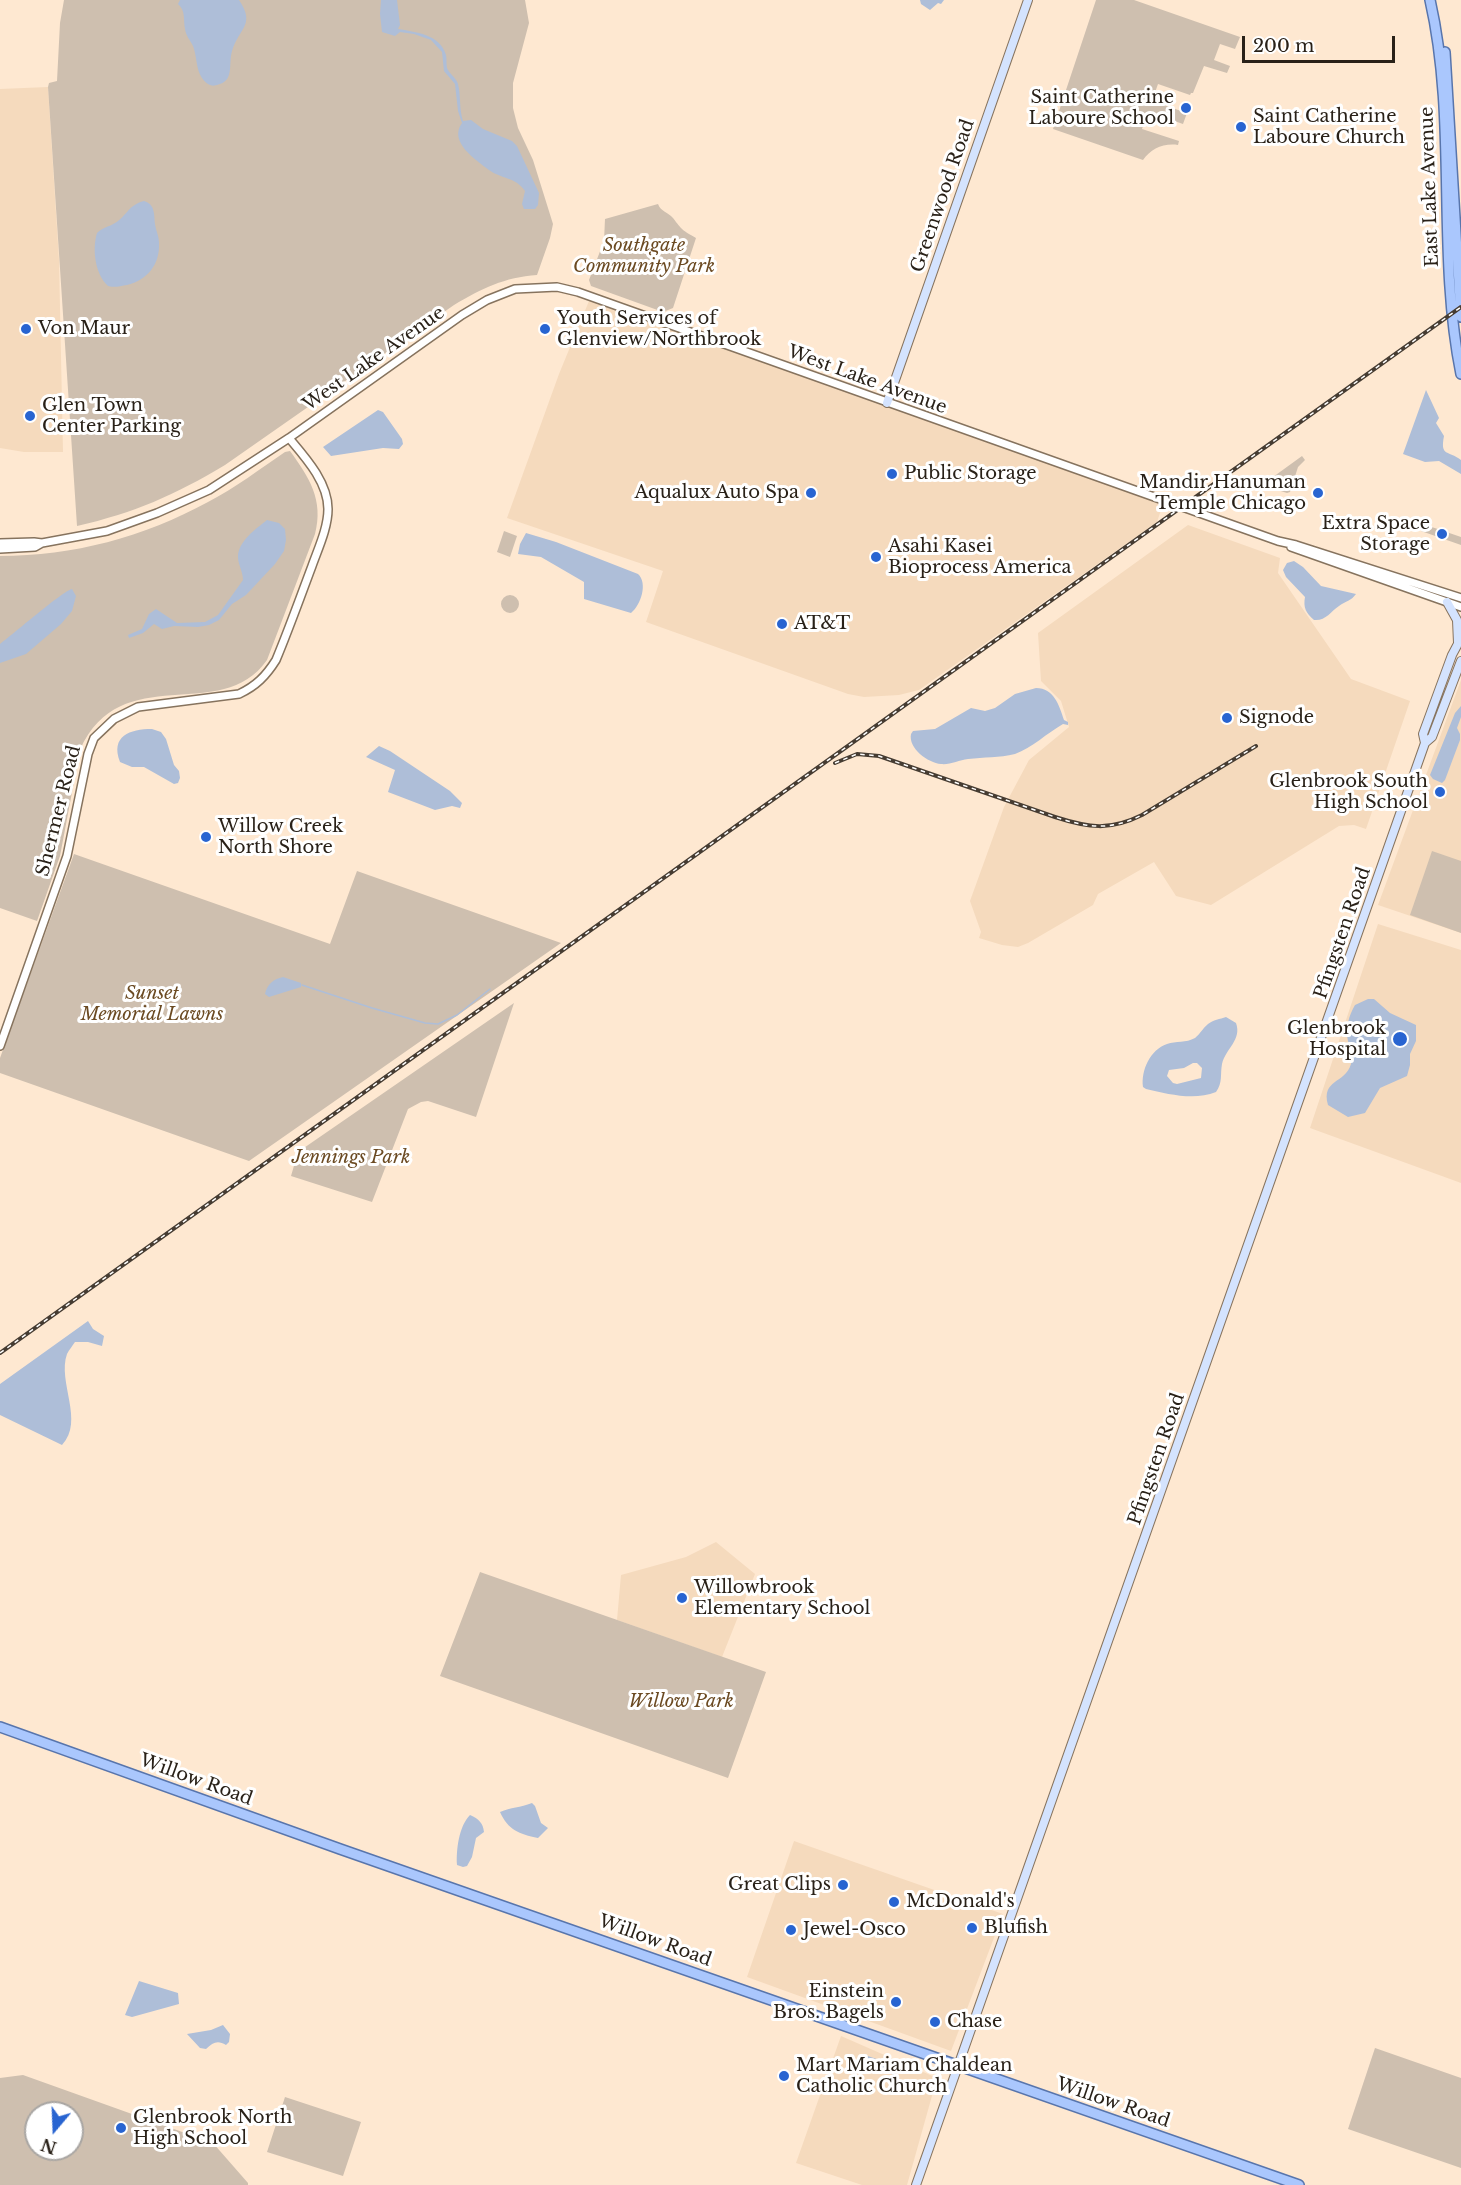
<!DOCTYPE html>
<html>
<head>
<meta charset="utf-8">
<style>
  body { margin:0 }
  #map { position:relative; width:1461px; height:2185px; overflow:hidden; background:#fee8d1; font-family:"Libre Baskerville",serif }
  canvas { display:block }
  .north { position:absolute; left:24px; top:2101px; width:60px; height:60px; box-sizing:border-box; background:#fff; border:2px solid #a9a6a3; border-radius:50%; rotate:199deg; font-size:16px; font-weight:700; line-height:24px; text-align:center; color:#292118 }
  .north::after { content:''; display:block; margin:auto; width:21px; height:27px; background:#2864d1; clip-path:polygon(50% 0,100% 100%,50% 72%,0 100%) }
  .scale { position:absolute; left:1242px; top:36px; width:153px; height:27px; box-sizing:border-box; border:3px solid #292118; border-top:0; padding-left:8px; font-size:18px; line-height:21px; white-space:nowrap; color:#292118; -webkit-text-stroke:4px #fff; paint-order:stroke }
</style>
</head>
<body>
<div id="map">
<canvas width="1461" height="2185"></canvas>
<div class="north">N</div>
<div class="scale">200 m</div>
</div>
<script>
const ctx = document.querySelector('canvas').getContext('2d');
ctx.lineJoin = 'round';
function paint(path, color) {
  ctx.fillStyle = color;
  ctx.fill(path, 'evenodd');
}
function strokePath(path, color, width, dash) {
  ctx.strokeStyle = color;
  ctx.lineWidth = width;
  ctx.lineCap = dash ? 'butt' : 'round';
  ctx.setLineDash(dash || []);
  ctx.stroke(path);
}
function drawText(font, color, halo, rows, align = 'center') {
  ctx.font = font + ' "Libre Baskerville",serif';
  ctx.lineWidth = 6;
  ctx.setLineDash([]);
  ctx.textBaseline = 'middle';
  ctx.strokeStyle = halo;
  ctx.fillStyle = color;
  for (const [text, x, y, turn = 0] of rows) {
    ctx.save();
    ctx.translate(x, y);
    ctx.rotate((+turn || 0) * Math.PI / 180);
    ctx.textAlign = isNaN(turn) ? turn : align;
    if (halo) ctx.strokeText(text, 0, 0);
    ctx.fillText(text, 0, 0);
    ctx.restore();
  }
}
paint(new Path2D(`
  M48 87 59 260 63 452H24L0 448V89Z
  M589 301 1163 504 1157 522 919 690 899 695 864 697 848 694 646 622 663 571 507 518 559 374Z
  M1188 525 1280 558 1278 573 1351 679 1410 701 1366 829 1354 825 1339 826 1211 905 1176 896 1154 862 1098 894 1093 905 1028 943 1018 947 1002 945 979 938 981 932 970 901 1004 807 1029 760 1069 727 1061 701 1041 681 1038 633Z
  M1461 680V933L1378 905Z
  M1378 924 1461 950V1183L1310 1128Z
  M716 1542 755 1574 722 1657 617 1620 621 1575 686 1557Z
  M794 1841 1003 1914 951 2051 747 1977Z
  M841 2036 937 2078 907 2185H862L796 2163Z`), '#f5dabd');
paint(new Path2D(`
  M64 0H525L529 23 513 83V108L518 128 533 160 553 224 550 238 537 275C505 277 481 289 454 305L225 465C175 495 134 513 77 526L48 87 49 83 57 81 60 23Z
  M1096 0H1134L1240 37 1235 49 1220 44 1214 60 1230 66 1227 73 1204 66 1193 93H1191L1190 95 1158 84 1152 101 1187 113 1183 124 1148 112 1142 129 1179 141 1178 145C1163 143 1151 149 1143 160L1053 129Z
  M658 204C661 212 668 212 673 218 682 230 682 230 696 238L673 308 663 312 591 286 589 280 604 241 605 219Z
  M290 451C309 477 324 500 315 534L267 660C221 726 121 658 80 750L60 856 37 921 0 908V556C73 556 144 537 208 502 235 488 260 469 285 452Z
  M1302 456 1305 460 1298 467 1290 492 1287 493 1262 485Z
  M1423 524 1461 537V545L1421 531Z
  M504 531 517 536 510 557 497 552Z
  M501 604a9 9 0 1 1 18 0a9 9 0 1 1-18 0Z
  M1432 851 1461 861V933L1410 915Z
  M74 854 330 944 357 871 561 943 249 1161 0 1073V1058Z
  M514 1003 476 1117 428 1101 421 1102 408 1109 372 1202 291 1176 298 1152Z
  M480 1572 766 1672 728 1778 440 1676Z
  M1375 2048 1461 2078V2168L1348 2129Z
  M23 2075 213 2143 248 2183V2185H0V2078ZM36 2113H72V2149H36Z
  M285 2097 361 2122 343 2176 267 2152Z`), '#cebfaf');
paint(new Path2D(`
  M180 0H239C256 25 239 28 232 51 228 65 235 81 217 85 213 86 212 86 208 84 195 75 198 59 193 46 190 40 186 36 185 29 183 20 186 11 178 4Z
  M381 0H397L400 25 398 29C415 32 440 34 446 55 447 59 446 64 447 68 449 74 456 77 458 84 461 96 459 109 463 121L471 120 483 129 512 141 517 146 539 193 538 205 535 209H524L522 204 525 191C516 177 501 179 489 170 476 160 448 142 462 123L458 111 455 84 444 71 442 52 431 40 414 34 400 32 395 36 382 32 380 14Z
  M920 0H944L941 4 938 3 930 10 921 4Z
  M144 201C155 204 154 214 155 224 156 231 159 236 159 243 160 265 147 280 127 285 120 286 115 288 108 286 95 274 92 249 97 233 103 227 109 227 115 223 127 216 128 205 144 201Z
  M1426 390 1439 418 1436 423 1444 436C1440 457 1448 450 1461 460V474L1439 461 1425 462 1403 454Z
  M378 410 383 412 402 439 403 444 399 449 383 448 331 456 323 447Z
  M267 520 279 523 285 529 286 540 284 551 275 564 246 595 232 604 219 620 209 625 198 627 174 626 162 629 154 624 143 633 129 638 128 635 142 629 149 614 156 609 177 623 205 622 218 615 243 580C243 572 238 564 238 557 238 541 256 529 267 520Z
  M526 533 556 542 638 574C648 583 641 605 631 613L584 599V582L541 557 518 554 520 544Z
  M1294 561 1303 567 1321 586 1356 594C1351 601 1346 601 1339 606 1330 612 1326 621 1314 620 1306 613 1303 608 1305 597L1286 577 1283 570 1287 563Z
  M72 589 76 596 72 611 61 624 26 654 0 663V644C11 636 64 590 72 589Z
  M1036 688C1054 688 1059 705 1064 720L1068 722V725L1063 724C1047 733 1032 748 1015 754 999 758 984 757 968 759 959 760 950 765 941 764 928 763 908 748 911 734L913 731 935 729 971 708 985 711 995 708 1015 694Z
  M1461 706V717L1457 728 1460 734V740L1445 780 1442 783 1433 779 1430 775 1455 713Z
  M152 729 161 732 166 739 174 765 179 771 180 778 178 783 174 784 144 767H132L120 762C110 736 130 729 152 729Z
  M379 746 390 751 450 791 462 803 460 808 452 806 435 810 388 792 395 770 366 757Z
  M283 977 301 983V987L269 997 265 994C267 984 274 979 283 977Z
  M1368 999H1374L1390 1013 1416 1025V1041L1410 1054V1065L1407 1076 1380 1088 1365 1113 1348 1117 1328 1105C1321 1079 1345 1084 1351 1064 1353 1055 1350 1049 1348 1041 1345 1029 1349 1015 1355 1005Z
  M1226 1017 1236 1023C1242 1040 1226 1048 1222 1064 1220 1075 1223 1082 1216 1092 1194 1101 1168 1094 1146 1089L1143 1087C1141 1070 1150 1050 1167 1044 1176 1041 1186 1043 1195 1038 1200 1034 1203 1028 1208 1024 1213 1020 1220 1019 1226 1017ZM1193 1063H1197L1202 1068 1201 1078 1177 1084 1173 1083 1167 1076 1169 1070 1184 1068Z
  M88 1321 93 1329 104 1336 102 1346 88 1342H75C73 1345 69 1350 67 1354 57 1382 85 1421 62 1445L0 1415V1384Z
  M532 1803 535 1806 541 1823 548 1828 538 1838C519 1834 508 1830 500 1812 511 1807 520 1808 532 1803Z
  M470 1815C479 1819 483 1823 484 1832L476 1838 472 1857 467 1866 463 1867 457 1865C456 1850 459 1826 470 1815Z
  M139 1981 178 1993 179 2004 132 2017 125 2015Z
  M223 2025 230 2034 229 2042 226 2045C218 2040 213 2042 206 2049L200 2048 187 2034 211 2030Z
  M862 2054 897 2066 894 2075 859 2063Z`), '#aebed8');
strokePath(new Path2D(`
  M302 985 372 1008 425 1023 438 1024 457 1015 490 989`), '#aebed8', 1.5);
const tertiary = new Path2D(`
  M0 543 34 542 42 543
  M1291 547 1461 607
  M0 549 35 547 42 543 107 531 157 513 209 490 289 438 462 315 487 300 515 289 557 287 578 292 1278 541 1296 545 1461 598
  M0 1046 67 856 88 754 94 738 114 719 138 707 239 694C256 686 266 676 276 660 289 629 300 598 312 566 318 549 328 528 328 509 328 482 305 457 289 438`);
const secondary = new Path2D(`
  M887 403 1028 0
  M1447 602 1457 620 1458 643
  M1425 743 1423 734 1452 655 1461 638
  M916 2185 1425 743 1432 737 1461 661`);
const primary = new Path2D(`
  M1430 0C1458 123 1436 251 1461 374
  M1445 52 1461 317
  M0 1727 340 1849 1299 2185`);
strokePath(tertiary, '#86735e', 10);
strokePath(secondary, '#86735e', 10);
strokePath(primary, '#5875ac', 12);
strokePath(tertiary, '#fff', 7);
strokePath(secondary, '#d4e3fe', 8);
strokePath(primary, '#aac7fd', 9);
const rail = new Path2D(`
  M835 763 857 754 879 756 1055 817C1089 828 1110 831 1142 815L1256 746
  M0 1353 1461 307`);
strokePath(rail, '#463c32', 4);
strokePath(rail, '#fff', 1.5, [4.5]);
for (const [x, y, r, color] of [
  [1186,108,6,"#2864d1"],
  [1241,127,6,"#2864d1"],
  [26,329,6,"#2864d1"],
  [545,329,6,"#2864d1"],
  [30,416,6,"#2864d1"],
  [892,474,6,"#2864d1"],
  [811,493,6,"#2864d1"],
  [1318,493,6,"#2864d1"],
  [1442,534,6,"#2864d1"],
  [876,557,6,"#2864d1"],
  [782,624,6,"#2864d1"],
  [1227,718,6,"#2864d1"],
  [1440,792,6,"#2864d1"],
  [206,837,6,"#2864d1"],
  [1400,1039,8,"#2864d1"],
  [682,1598,6,"#2864d1"],
  [843,1885,6,"#2864d1"],
  [894,1902,6,"#2864d1"],
  [972,1928,6,"#2864d1"],
  [791,1930,6,"#2864d1"],
  [896,2002,6,"#2864d1"],
  [935,2022,6,"#2864d1"],
  [784,2076,6,"#2864d1"],
  [121,2128,6,"#2864d1"]
]) {
  const dot = new Path2D();
  dot.arc(x, y, r, 0, 2 * Math.PI);
  ctx.fillStyle = color;
  ctx.fill(dot);
  strokePath(dot, '#fff', 2);
}
drawText('18px', '#292118', '#fff', [
  ["Saint Catherine",1174,98,"right"],
  ["Laboure School",1174,119,"right"],
  ["Saint Catherine",1253,117],
  ["Laboure Church",1253,138],
  ["Youth Services of",557,319],
  ["Glenview/Northbrook",557,340],
  ["Von Maur",38,329],
  ["Glen Town",42,406],
  ["Center Parking",42,427],
  ["Public Storage",904,474],
  ["Mandir Hanuman",1306,483,"right"],
  ["Temple Chicago",1306,504,"right"],
  ["Aqualux Auto Spa",799,493,"right"],
  ["Extra Space",1430,524,"right"],
  ["Storage",1430,545,"right"],
  ["Asahi Kasei",888,547],
  ["Bioprocess America",888,568],
  ["AT&T",794,624],
  ["Signode",1239,718],
  ["Glenbrook South",1428,782,"right"],
  ["High School",1428,803,"right"],
  ["Willow Creek",218,827],
  ["North Shore",218,848],
  ["Glenbrook",1386,1029,"right"],
  ["Hospital",1386,1050,"right"],
  ["Willowbrook",694,1588],
  ["Elementary School",694,1609],
  ["Great Clips",831,1885,"right"],
  ["McDonald's",906,1902],
  ["Blufish",984,1928],
  ["Jewel-Osco",803,1930],
  ["Einstein",884,1992,"right"],
  ["Bros. Bagels",884,2013,"right"],
  ["Chase",947,2022],
  ["Mart Mariam Chaldean",796,2066],
  ["Catholic Church",796,2087],
  ["Glenbrook North",133,2118],
  ["High School",133,2139]
], 'left');
drawText('18px', '#292118', '#fff', [
  ["East Lake Avenue",1430,187,-92],
  ["Greenwood Road",943,196,-71],
  ["West Lake Avenue",374,359,-35],
  ["West Lake Avenue",867,380,20],
  ["Shermer Road",59,811,-76],
  ["Pfingsten Road",1343,933,-71],
  ["Pfingsten Road",1157,1459,-71],
  ["Willow Road",196,1780,20],
  ["Willow Road",655,1941,20],
  ["Willow Road",1113,2103,19]
]);
drawText('italic 18px', '#6b4a22', '#fff', [
  ["Southgate",644,246],
  ["Community Park",644,267],
  ["Sunset",152,994],
  ["Memorial Lawns",152,1015],
  ["Jennings Park",351,1158],
  ["Willow Park",681,1702]
]);
</script>
</body>
</html>
